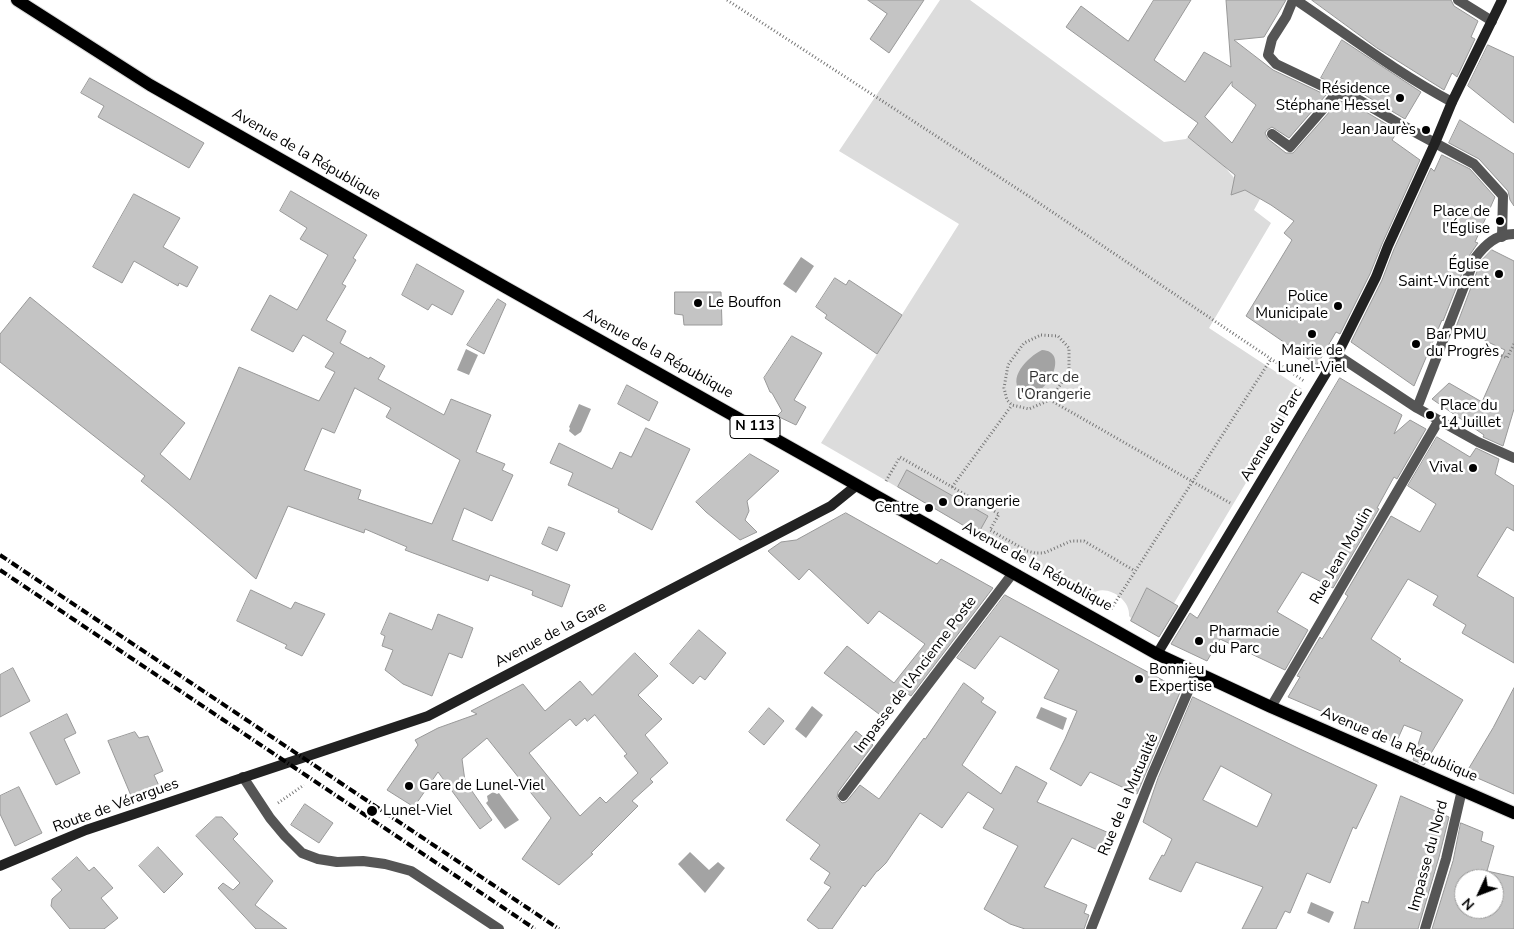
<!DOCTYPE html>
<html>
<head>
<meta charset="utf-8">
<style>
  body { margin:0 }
  #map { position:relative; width:1514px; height:929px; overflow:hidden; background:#fff; font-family:"Nunito Sans",sans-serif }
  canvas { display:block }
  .north { position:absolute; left:1454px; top:869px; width:50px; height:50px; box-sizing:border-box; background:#fff; border:1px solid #999; border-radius:50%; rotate:227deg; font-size:14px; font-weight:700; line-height:20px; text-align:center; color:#000 }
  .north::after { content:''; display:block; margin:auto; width:18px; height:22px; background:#000; clip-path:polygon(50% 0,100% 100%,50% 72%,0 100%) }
</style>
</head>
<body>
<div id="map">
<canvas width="1514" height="929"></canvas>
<div class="north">N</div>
</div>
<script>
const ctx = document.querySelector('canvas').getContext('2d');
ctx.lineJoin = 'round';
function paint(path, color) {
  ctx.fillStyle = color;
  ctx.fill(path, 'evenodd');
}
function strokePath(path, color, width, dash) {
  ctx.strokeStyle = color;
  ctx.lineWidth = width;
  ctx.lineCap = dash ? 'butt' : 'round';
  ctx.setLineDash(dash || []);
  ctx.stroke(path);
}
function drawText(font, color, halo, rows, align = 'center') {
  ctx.font = font + ' "Nunito Sans",sans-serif';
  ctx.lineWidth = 5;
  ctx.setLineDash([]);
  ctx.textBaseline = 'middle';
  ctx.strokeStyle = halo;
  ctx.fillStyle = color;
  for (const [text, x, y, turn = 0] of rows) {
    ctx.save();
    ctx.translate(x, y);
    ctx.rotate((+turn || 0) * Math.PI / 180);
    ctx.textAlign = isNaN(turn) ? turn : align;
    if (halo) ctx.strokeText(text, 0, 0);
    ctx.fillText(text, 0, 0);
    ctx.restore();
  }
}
paint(new Path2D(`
  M940 0H970L1164 142 1186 139 1188 137 1223 165 1243 188 1260 199 1254 210 1271 223 1209 328 1302 389 1155 635 1130 621 1131 618 1129 616C1131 598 1103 582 1091 595L1088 593 1087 597 821 443 959 224 839 151Z`), '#dcdcdc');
paint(new Path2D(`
  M801 257 814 266 796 293 783 284Z
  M466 349 478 355 469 375 457 370Z
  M1042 350C1071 351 1047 400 1023 394 1005 379 1028 357 1042 350Z
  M579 404 591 409 581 432 575 436 569 431 570 428 569 427Z
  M812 706 823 715 806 738 795 729Z
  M1041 707 1067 718 1063 730 1036 718Z
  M493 792 497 794 499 793 519 820 505 829 486 803 488 801 487 796Z
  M690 852 709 870 718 862 725 868 705 893 678 864Z
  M1311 902 1334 912 1329 923 1307 913Z`), '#a3a3a3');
const building = new Path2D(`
  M868 0H924L889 53 870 39 887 14Z
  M1154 0H1191L1154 60 1185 82 1204 52 1231 67 1226 0H1286L1264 37 1234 40 1273 70 1326 95 1289 138 1272 127 1267 130 1265 133 1268 139 1286 153H1293L1339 101 1351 103 1398 131 1392 140 1420 160 1382 244 1370 274 1340 334 1336 332 1317 365 1246 316 1292 240 1284 233 1294 221 1271 205 1245 190 1231 195 1235 175 1188 137 1198 123 1066 27 1081 6 1128 41ZM1232 82V86L1256 105 1232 143 1205 117Z
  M1312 0H1451L1454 6 1478 21 1471 37 1475 39 1457 77 1452 73 1444 90 1377 48Z
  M1342 40 1421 92 1405 119 1358 91 1339 86 1321 78Z
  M1488 45 1514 57V123L1468 86Z
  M90 78 204 143 189 168 98 117 104 106 81 93Z
  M1460 120 1514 154V206L1510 200 1508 191 1479 159 1449 143Z
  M1442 155 1470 169 1495 197 1475 242 1478 243 1469 256 1443 321 1442 320 1414 386 1351 342 1382 280 1394 249 1431 168 1434 171Z
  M291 191 367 235 353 258 356 260 342 284 346 286 326 320 346 331 340 343 369 359 370 357 385 366 378 379 444 415 451 399 491 415 476 452 505 464 502 470 513 475 492 521 464 508 452 540 570 585 562 607 532 595 533 591 490 575 488 581 405 550 407 547 365 529 364 533 288 506 256 579 168 503 141 481 145 476 0 362V334L30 297 185 423 160 454 190 480 239 367 319 401 335 372 325 367 334 353 303 335 293 352 251 330 270 295 297 310 328 255 300 239 307 228 280 211ZM355 388 391 408 386 417 460 460 432 524 358 499 361 490 304 470 322 428 334 433Z
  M134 194 180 218 163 247 198 267 187 287 179 283 178 286 134 261 122 283 93 267Z
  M1492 250 1514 261V409L1503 446 1483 437 1484 435 1432 399 1449 383 1482 402 1505 350 1456 327 1481 261Z
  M417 264 464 291 452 315 432 304 428 310 402 295Z
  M835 278 846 285 849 280 902 315 877 354 825 318 827 315 816 307Z
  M675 292H721L722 325H684L683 315 675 314Z
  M498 299 506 304 484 354 467 345Z
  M792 336 822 353 794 400 806 407 796 425 777 416 782 411 772 393 770 392 764 378Z
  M1340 378 1402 415 1394 434 1410 420 1426 429 1397 479 1394 477 1377 508 1379 509 1333 588 1302 572 1277 612 1308 630 1285 670 1220 639 1207 661 1171 644 1190 613 1197 618Z
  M627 385 658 402 649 421 618 404Z
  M646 428 690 449 652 530 618 512 619 509 568 485 573 473 550 463 559 443 612 469 620 452 631 457Z
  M1437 437 1470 457 1476 448 1499 459 1495 474 1514 486V531L1507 527 1477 576 1514 598V663L1462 633 1466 625 1433 605 1438 596 1408 579 1371 639 1401 659 1399 661 1463 700 1424 765 1413 760 1422 732 1404 725 1396 743 1288 697 1300 677 1297 676 1320 637 1322 639 1333 621 1348 596 1345 594 1391 516 1420 532 1436 504 1408 486Z
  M750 454 779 471 747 501 749 511 745 520 757 532 740 540 706 512 696 502Z
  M907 470 988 516 978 534 898 487Z
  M846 513 937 564 941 559 993 588 911 696 903 691 883 717 824 673 847 646 894 683 925 644 879 611 868 624 809 569 799 580 768 551 781 542 796 540Z
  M549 527 565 533 557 551 542 544Z
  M1147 588 1178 606 1159 637 1131 621Z
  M251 590 291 609 295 602 325 614 302 656 285 648 287 645 237 621Z
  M1005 595 1181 690 1137 794 1090 772 1081 786 1050 769 1065 739 1077 711 1044 698 1059 670 1000 636 975 669 957 658Z
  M390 613 432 630 438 614 473 628 462 658 449 653 432 696 403 684 385 670 393 650 382 646 385 636 381 634Z
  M699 630 726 653 705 680 700 676 693 684 670 664Z
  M635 653 658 676 638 695 662 719 645 735 668 763 650 779 653 782 632 801 638 806 591 853 593 854 559 885 522 859 551 818 487 738 462 759 465 781 492 820 480 829 438 772 414 807 387 790 418 745 415 740 438 728 477 714 471 711 523 684 545 711 580 681 592 695ZM595 715 627 754 624 756 638 773 606 803 600 797 580 816 529 753 570 719 576 726 585 718 587 721Z
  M13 668 30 701 0 717V675Z
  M964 683 984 698 981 702 996 712 962 765 1001 794 1016 766 1047 783 1037 802 1116 836 1108 855 1072 838 1044 887 1087 905 1084 913 1089 915 1084 929H1025L1010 924 984 909 1018 846 983 828 994 809 968 792 942 828 920 813 886 863 878 871H877L865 887 863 885 832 929H819L807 920 831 887 824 883 830 873 810 859 820 845 786 820 856 731 873 745 838 792 837 798 842 803 846 802 860 785 879 799 924 738 925 739Z
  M1514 688V794L1466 773 1493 728Z
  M1193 697 1300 749 1377 785 1356 829 1353 827 1330 883 1307 873 1290 913 1285 911 1276 929H1242L1263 887 1196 862 1181 892 1149 879 1162 855 1164 856 1172 839 1143 822 1158 778ZM1221 766 1272 794 1257 827 1203 800Z
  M769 708 784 721 764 745 749 732Z
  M67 714 76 733 64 739 80 773 56 785 30 733Z
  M135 732 139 738 148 736 163 771 154 775 160 788 132 798 108 741Z
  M19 787 42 833 15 846 0 814V796Z
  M1401 796 1449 817 1439 857 1418 929H1354L1362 901 1368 903Z
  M305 804 333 823 319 843 291 825Z
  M216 817H222L238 834 233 839 273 881 255 905 287 929H256L218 888 223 883 233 890 240 883 196 836Z
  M1461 823 1483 832 1481 841 1494 846 1487 871 1514 877V929H1432L1453 861ZM1464 879H1494V909H1464Z
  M158 847 183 874 164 893 139 866Z
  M77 857 89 871 94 867 113 888 101 898 118 918 104 929H70L51 906 52 899 62 890 52 879Z`);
paint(building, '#c4c4c4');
strokePath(building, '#999', 1);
const primary = new Path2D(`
  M17 0 150 85 505 287 1157 654 1271 707 1514 813`);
strokePath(primary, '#dbdbdb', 14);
strokePath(new Path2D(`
  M727 0 1030 197 1304 381
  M1041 335 1058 336 1069 348V372L1050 400 1029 409 1012 405 1007 400 1004 388 1008 365 1024 343Z
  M1498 354 1507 358 1514 344
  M1050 400 1230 503
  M886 481 900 457 999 514 990 530 1027 551 1035 553H1044L1071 541H1084L1135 571
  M952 487 1012 405
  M1111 609 1271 359
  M278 803 304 785`), '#777', 3, [1, 2.5]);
strokePath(new Path2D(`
  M1293 0 1286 17 1272 39 1268 55 1276 64 1337 93 1354 97 1398 123 1474 164 1503 196 1502 237`), '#555', 10);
strokePath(new Path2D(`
  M1296 0C1348 35 1397 73 1452 102
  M1458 0 1492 21
  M1272 134 1290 147 1337 93
  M1337 355 1417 408 1478 442 1514 458
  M1417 408 1475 258C1485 245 1496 234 1514 234
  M1271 707 1439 420
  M243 777 270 818 285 836 302 853 318 859 337 862 363 861 385 864 411 871 499 929
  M843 796 1013 573
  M1091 929 1152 775 1196 673
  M1425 929 1446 859 1462 790`), '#555', 10);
strokePath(new Path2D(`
  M1157 654 1337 355 1376 277 1388 246 1435 143 1452 102 1502 0
  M0 866 86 830 428 716 831 506 857 485`), '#222', 10);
strokePath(primary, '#000', 12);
strokePath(new Path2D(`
  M0 555 559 929
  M0 570 535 929`), '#000', 4, [8, 2.5, 1, 2.5]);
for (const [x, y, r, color] of [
  [1400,98,5,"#000"],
  [1426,130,5,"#000"],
  [1500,221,5,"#000"],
  [1499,274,5,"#000"],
  [698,303,5,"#000"],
  [1338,306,5,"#000"],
  [1312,334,5,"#000"],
  [1416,344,5,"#000"],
  [1430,415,5,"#000"],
  [1473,468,5,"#000"],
  [943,502,5,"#000"],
  [929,508,5,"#000"],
  [1199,641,5,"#000"],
  [1139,679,5,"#000"],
  [409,786,5,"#000"],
  [372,811,6,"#000"]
]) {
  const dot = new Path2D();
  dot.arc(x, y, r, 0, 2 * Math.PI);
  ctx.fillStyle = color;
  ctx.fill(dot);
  strokePath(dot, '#fff', 2);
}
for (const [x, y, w] of [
  [755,427,50]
]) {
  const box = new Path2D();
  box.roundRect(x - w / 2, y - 11.5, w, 23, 4);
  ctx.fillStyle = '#fff';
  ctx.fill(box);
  strokePath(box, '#000', 1);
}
drawText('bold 14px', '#000', null, [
  ["N 113",755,427]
]);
drawText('15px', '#000', '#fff', [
  ["Résidence",1390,89,"right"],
  ["Stéphane Hessel",1390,106,"right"],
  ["Jean Jaurès",1416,130,"right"],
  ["Place de",1490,212,"right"],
  ["l'Église",1490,229,"right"],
  ["Église",1489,265,"right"],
  ["Saint-Vincent",1489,282,"right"],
  ["Police",1328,297,"right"],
  ["Municipale",1328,314,"right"],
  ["Le Bouffon",708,303],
  ["Bar PMU",1426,335],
  ["du Progrès",1426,352],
  ["Mairie de",1312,351,"center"],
  ["Lunel-Viel",1312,368,"center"],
  ["Place du",1440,406],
  ["14 Juillet",1440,423],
  ["Vival",1463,468,"right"],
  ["Orangerie",953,502],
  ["Centre",919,508,"right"],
  ["Pharmacie",1209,632],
  ["du Parc",1209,649],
  ["Bonnieu",1149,670],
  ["Expertise",1149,687],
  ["Gare de Lunel-Viel",419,786],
  ["Lunel-Viel",383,811]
], 'left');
drawText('15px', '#000', '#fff', [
  ["Avenue de la République",306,155,30],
  ["Avenue de la République",658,354,29],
  ["Avenue du Parc",1272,435,-59],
  ["Rue Jean Moulin",1342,556,-60],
  ["Avenue de la République",1037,567,29],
  ["Avenue de la Gare",551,635,-28],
  ["Impasse de l'Ancienne Poste",916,675,-53],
  ["Avenue de la République",1399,745,23],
  ["Rue de la Mutualité",1129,795,-67],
  ["Route de Vérargues",116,806,-20],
  ["Impasse du Nord",1429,856,-75]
]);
drawText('15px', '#333', '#fff', [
  ["Parc de",1054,378],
  ["l'Orangerie",1054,395]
]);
</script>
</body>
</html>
